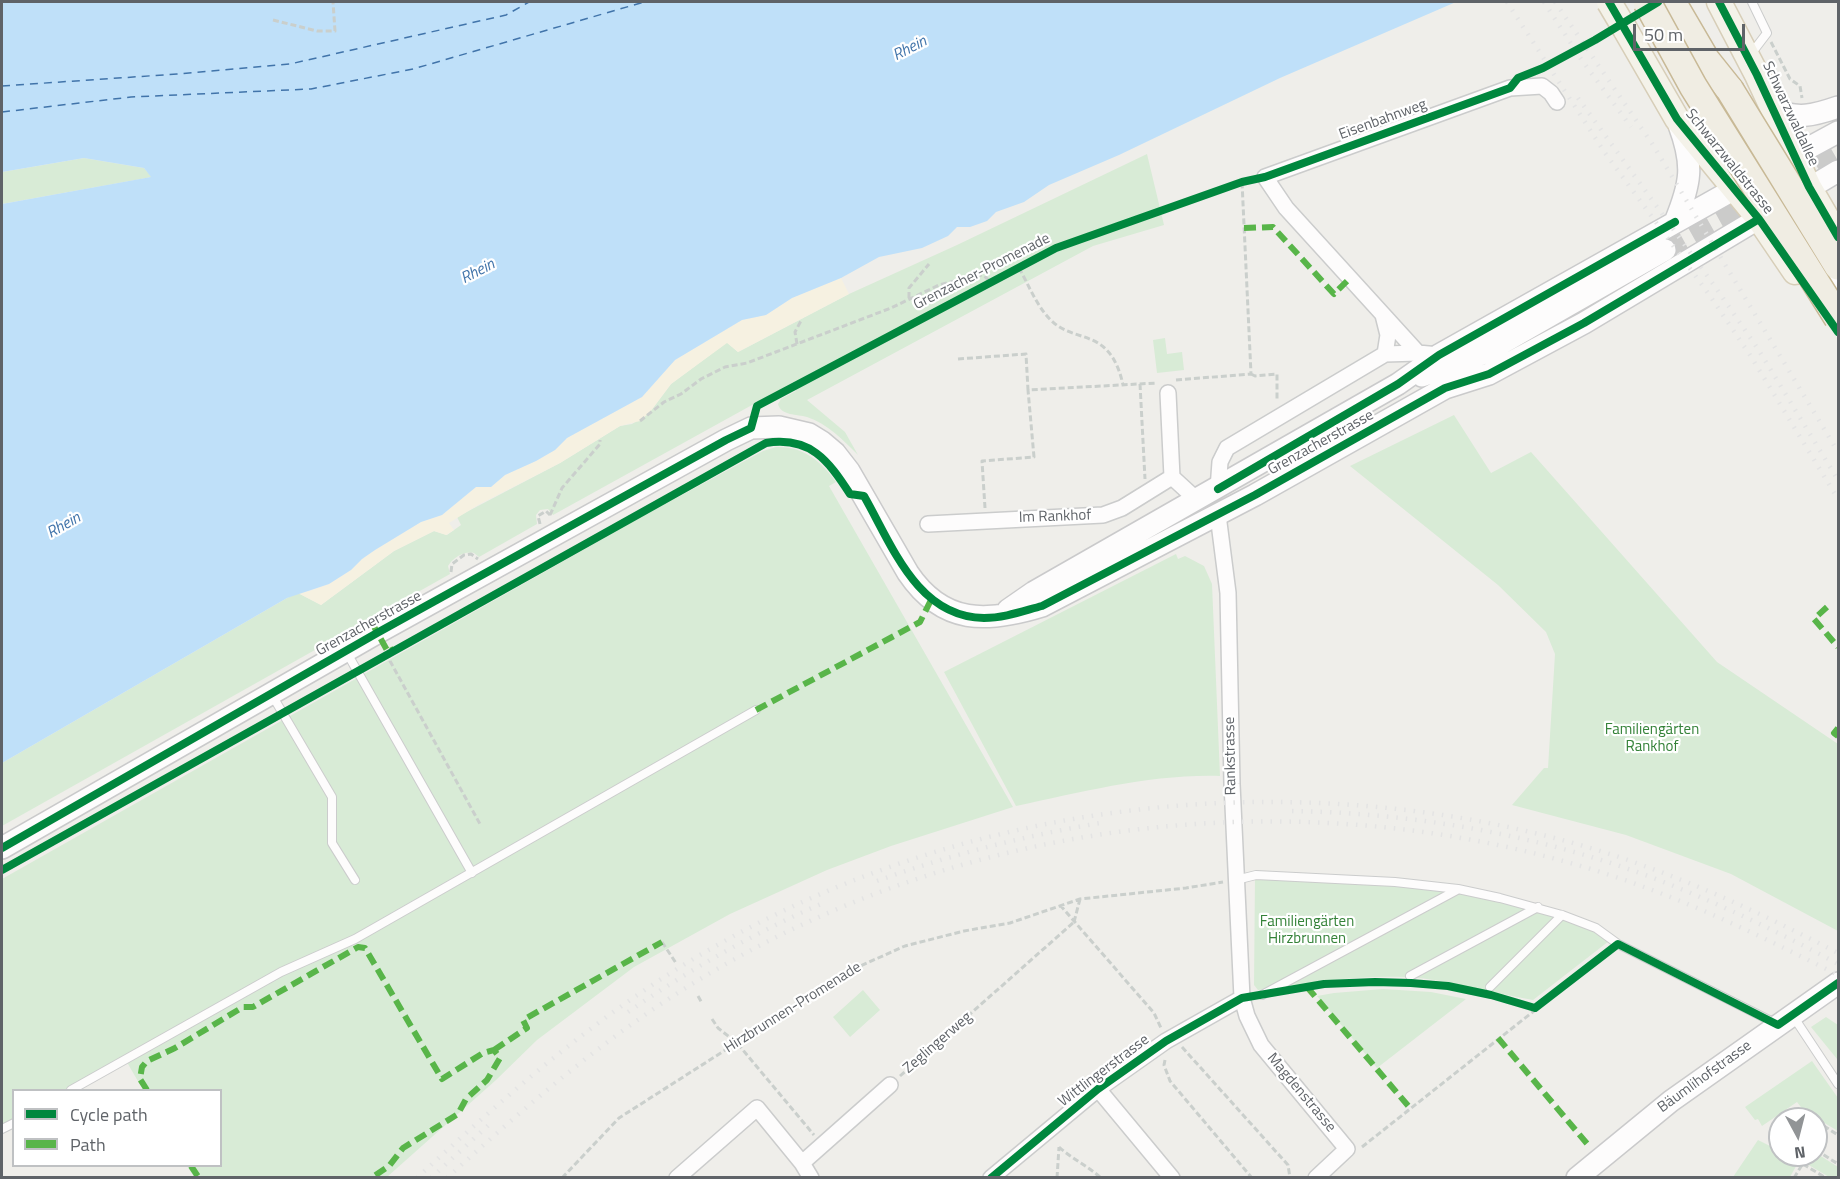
<!DOCTYPE html>
<html>
<head>
<meta charset="utf-8">
<style>
  body { margin:0 }
  #map { position:relative; width:1840px; height:1179px; overflow:hidden; background:#efeeea; font-family:"Titillium Web",sans-serif }
  canvas { display:block }
  .frame { position:absolute; inset:0; border:3px solid #5f6368; pointer-events:none }
  .legend { position:absolute; left:12px; top:1089px; width:210px; height:78px; box-sizing:border-box; background:#fff; border:2px solid #bfc1c3; margin:0; padding:8px 10px; list-style:none; font-size:18px; color:#5f6368 }
  .legend li { display:flex; align-items:center; gap:12px; height:30px }
  .legend b { width:30px; border:2px solid #bfc1c3 }
  .north { position:absolute; left:1768px; top:1107px; width:60px; height:60px; box-sizing:border-box; background:#fff; border:2px solid #bfc1c3; border-radius:50%; rotate:173deg; font-size:16px; font-weight:700; line-height:24px; text-align:center; color:#5f6368 }
  .north::after { content:''; display:block; margin:auto; width:21px; height:27px; background:#919496; clip-path:polygon(50% 0,100% 100%,50% 72%,0 100%) }
  .scale { position:absolute; left:1633px; top:24px; width:112px; height:27px; box-sizing:border-box; border:3px solid #5f6368; border-top:0; padding-left:8px; font-size:18px; line-height:21px; white-space:nowrap; color:#5f6368; -webkit-text-stroke:4px #fff; paint-order:stroke }
</style>
</head>
<body>
<div id="map">
<canvas width="1840" height="1179"></canvas>
<div class="frame"></div>
<ul class="legend">
<li><b style="height:8px;background:#00873e"></b>Cycle path</li>
<li><b style="height:8px;background:#58b549"></b>Path</li>
</ul>
<div class="north">N</div>
<div class="scale">50 m</div>
</div>
<script>
const ctx = document.querySelector('canvas').getContext('2d');
ctx.lineJoin = 'round';
function paint(path, color) {
  ctx.fillStyle = color;
  ctx.fill(path, 'evenodd');
}
function strokePath(path, color, width, dash) {
  ctx.strokeStyle = color;
  ctx.lineWidth = width;
  ctx.lineCap = dash ? 'butt' : 'round';
  ctx.setLineDash(dash || []);
  ctx.stroke(path);
}
function drawText(font, color, halo, rows, align = 'center') {
  ctx.font = font + ' "Titillium Web",sans-serif';
  ctx.lineWidth = 4.5;
  ctx.setLineDash([]);
  ctx.textBaseline = 'middle';
  ctx.strokeStyle = halo;
  ctx.fillStyle = color;
  for (const [text, x, y, turn = 0] of rows) {
    ctx.save();
    ctx.translate(x, y);
    ctx.rotate((+turn || 0) * Math.PI / 180);
    ctx.textAlign = isNaN(turn) ? turn : align;
    if (halo) ctx.strokeText(text, 0, 0);
    ctx.fillText(text, 0, 0);
    ctx.restore();
  }
}
paint(new Path2D(`
  M1147 154 1164 225 1093 246 807 400 845 432 858 455C843 440 828 424 807 417 797 414 781 416 778 404L781 399 796 391 790 384 553 515 548 509 540 510 536 515 537 524 479 557 474 553C464 551 454 557 448 566L450 574 2 826V763L287 598 298 593 321 605 394 551 434 531 447 535 461 525 457 517 560 463 620 426 632 424 650 412 671 384 727 342 738 352 849 294 957 245Z
  M84 158 144 168 152 177 2 204V172Z
  M1165 338 1167 354 1182 352 1184 370 1157 373 1153 340Z
  M1454 415 1491 473 1531 452 1717 662 1838 744V931L1731 874 1626 835 1512 805 1544 768H1548L1555 654 1546 632 1498 585 1350 466Z
  M776 447C803 446 821 461 836 482L829 486 1013 807 891 846 827 870 730 914 634 967 537 1040 496 1080 387 1177H194L187 1166H220V1090H143L124 1057 64 1090H14L13 1119 2 1126V879L645 515 763 451Z
  M1176 554 1178 559 1185 556 1204 566 1212 584 1220 776C1151 774 1083 792 1016 806L944 672Z
  M1255 877 1394 884 1459 892 1563 918 1582 925 1609 941 1533 1000C1490 993 1449 979 1405 977 1356 975 1307 983 1258 990L1254 985Z
  M1383 989 1431 992 1466 999 1377 1068 1317 996 1334 993Z
  M863 990 880 1010 850 1037 833 1017Z
  M1826 1017 1838 1025V1070L1837 1059 1811 1027Z
  M1812 1061 1838 1098V1131L1804 1111 1797 1102 1762 1126 1758 1119 1755 1120 1745 1107Z
  M1758 1140 1780 1151V1155H1787L1799 1161 1790 1177H1733Z
  M1816 1153 1838 1167V1177H1829L1807 1164 1812 1155H1816Z`), '#d8ebd6');
paint(new Path2D(`
  M841 278 849 294 738 352 727 343 671 384 650 412 640 421 620 426 560 463 478 505 449 523 454 530 446 535 434 531 394 551 321 605 298 593 310 591 329 584 351 570 362 559 375 550 421 522 442 515 476 487H491L505 475 536 461 555 450 567 438 642 397 675 360 742 320 766 315 792 298Z`), '#f6f1e1');
paint(new Path2D(`
  M2 2H1456L1280 78 1119 155 1049 185 1024 202 996 212 987 221 970 227H957L948 236 922 248 879 257 841 278 792 298 766 315 742 320 675 360 642 397 567 438 555 450 536 461 505 475 491 487H476L442 515 421 522 375 550 362 559 351 570 329 584 287 598 2 763V204L151 177 144 168 84 158 2 172Z`), '#bfe0f9');
strokePath(new Path2D(`
  M2 86 177 74 290 64 506 15 529 2
  M2 112 131 97 311 89 413 69 644 2`), '#4174aa', 1.5, [8, 6]);
strokePath(new Path2D(`
  M1789 180 1838 152
  M1665 250 1760 197`), '#cbcbca', 21, [21, 10]);
const lane = new Path2D(`
  M1751 54 1767 33 1752 2
  M347 653 472 873
  M272 695 332 797V843L355 880
  M1236 880 1256 875 1395 882 1458 889 1500 898 1562 915 1596 928 1618 944 1777 1024
  M1410 976 1538 907
  M1490 987 1562 915
  M1262 995 1457 890
  M1793 1016 1838 1084
  M71 1090 281 972 355 939 756 710
  M2 1129 14 1123`);
const street = new Path2D(`
  M1385 354 1418 353
  M1439 355 1418 353 1286 208 1265 177 1510 88 1542 86 1551 93 1557 102
  M1168 393 1172 477 1197 500
  M1218 489 1220 462 1227 448 1385 354 1388 335 1383 315
  M1218 515 1228 593 1232 784 1242 998 1247 1016 1261 1045 1347 1149 1316 1178
  M928 524 1103 515 1122 508 1172 477
  M1098 1089 1172 1178
  M802 1163 890 1085
  M677 1178 757 1108 802 1163 811 1178
  M991 1178 1098 1089 1166 1041 1242 998`);
const secondary = new Path2D(`
  M1772 110C1799 119 1812 116 1838 107
  M1779 164 1838 132
  M1675 222C1691 183 1694 165 1679 125
  M1820 255 1838 285
  M1422 376 1485 353 1665 250
  M1008 610 1034 592 1398 384 1439 355 1747 182
  M2 848 377 633 726 440 751 428 779 427 809 434 822 442 835 453 849 471 908 573C943 625 987 623 1042 606L1255 495 1445 388 1489 374 1584 323 1838 171
  M1577 1178 1671 1101 1838 983`);
const primary = new Path2D(`
  M1719 2 1757 75 1809 187 1838 237
  M1625 29 1677 119 1759 219 1795 272`);
const highway = new Path2D(`
  M1672 2 1706 60 1730 90`);
strokePath(lane, '#cbcccc', 10);
strokePath(street, '#cbcccc', 18);
strokePath(secondary, '#cacacb', 24);
strokePath(primary, '#d7ceb8', 27);
strokePath(highway, '#c8b996', 30);
strokePath(new Path2D(`
  M273 20 317 31H335L333 2
  M1595 40 1605 34
  M1771 42 1790 79 1800 86 1802 98
  M1019 268C1030 287 1039 313 1058 326 1068 333 1081 335 1092 340 1111 348 1119 366 1123 385
  M909 298V288L929 264
  M797 344 795 332 802 319
  M958 359 1026 354 1028 390 1157 383
  M1251 374 1255 376 1277 374V401
  M1176 380 1251 374 1242 182
  M1140 384 1145 479
  M755 412 757 406 1056 248 1251 180
  M640 421 664 402 681 394 701 379 725 367 747 363 891 308 939 285 978 275 984 276 991 282
  M985 508 982 461 1034 457 1028 390
  M550 515 562 488 600 444V440
  M540 524 538 516 546 511 550 515
  M451 572 452 564 464 555 471 554 478 559
  M388 652 390 661 480 824
  M1060 905 1154 1013 1161 1028
  M1074 922 1080 899
  M662 942 676 963
  M1420 984 1448 986 1481 993
  M1300 988 1324 984 1401 982
  M698 996 702 1003
  M1494 996 1535 1008
  M712 1019 718 1028 737 1043 814 1135
  M1182 1047 1288 1165 1290 1178
  M1165 1060 1164 1065 1170 1081 1252 1178
  M900 1076 1074 922
  M1795 1119 1800 1111 1812 1119
  M1816 1121 1838 1135
  M1059 1147C1072 1159 1088 1166 1101 1178
  M1362 1147 1611 950
  M1816 1150 1838 1164
  M1803 1164 1826 1178
  M562 1178 619 1118 849 971 905 946 964 931 1010 923 1080 899 1186 888 1223 882
  M1057 1178 1059 1147
  M1794 1178 1808 1155`), '#cacfcc', 3, [6, 3]);
strokePath(lane, '#fdfcfc', 8);
strokePath(street, '#fdfcfc', 15);
strokePath(secondary, '#fdfcfc', 21);
strokePath(primary, '#f4f2e9', 24);
strokePath(highway, '#f0ede3', 27);
strokePath(new Path2D(`
  M1507 2 1605 153 1708 293 1750 355 1838 499
  M1544 2 1581 59 1631 127
  M1555 2 1653 145 1838 452
  M1578 98 1716 288 1758 349 1838 480
  M1292 811C1417 813 1545 836 1661 881 1722 905 1781 933 1838 964
  M877 881C952 854 1028 835 1106 822
  M628 1012C689 970 754 933 821 904
  M417 1178C501 1100 587 1024 685 964 952 801 1287 759 1587 847 1675 873 1757 911 1838 953
  M431 1178 493 1121
  M447 1178C525 1107 603 1039 692 984 959 819 1294 777 1594 870 1679 896 1759 935 1838 975`), '#e4e4e4', 4.5, [1.5, 8]);
const primaryBridge = new Path2D(`
  M1609 2 1625 29`);
const highwayBridge = new Path2D(`
  M1647 2 1693 86 1838 318
  M1730 90 1838 266`);
strokePath(primaryBridge, '#d7ceb8', 27, []);
strokePath(highwayBridge, '#c8b996', 30, []);
strokePath(primaryBridge, '#f4f2e9', 24);
strokePath(highwayBridge, '#f0ede3', 27);
strokePath(new Path2D(`
  M1244 228 1273 227 1334 294 1350 278
  M1827 607 1814 619 1838 647
  M372 623 388 652 394 649
  M756 710 920 622 931 600
  M1838 728 1834 733 1838 736
  M1307 987 1410 1108
  M1498 1038 1589 1146
  M494 1050 527 1028 523 1020 662 942
  M147 1090 140 1079 142 1067 147 1061 175 1048 243 1007H253L358 947 365 948 442 1079 483 1053 494 1050 500 1058 487 1080 466 1099 458 1114 403 1148 389 1166 371 1178
  M191 1166 199 1178`), '#58b549', 6, [12, 6]);
strokePath(new Path2D(`
  M1609 2 1677 119 1759 219 1838 332
  M1719 2 1757 75 1809 187 1838 237
  M1218 489 1398 384 1439 355 1675 222
  M2 848 377 633 726 440 751 428 757 406 1056 248 1242 182 1265 177 1510 88 1518 78 1543 68 1595 40 1658 2
  M2 870 766 443C810 436 828 460 850 494L864 496C892 545 917 617 984 618 1004 618 1023 611 1042 606L1255 495 1445 388 1489 374 1584 323 1759 219
  M991 1178 1098 1089 1166 1041 1242 998 1324 984 1375 982 1411 983 1448 986 1491 995 1535 1008 1618 944 1778 1025 1838 983`), '#00873e', 8);
drawText('15px', '#5f6368', '#fff', [
  ["Schwarzwaldallee",1790,114,65],
  ["Eisenbahnweg",1383,120,-20],
  ["Schwarzwaldstrasse",1729,162,51],
  ["Grenzacher-Promenade",982,272,-27],
  ["Grenzacherstrasse",1321,443,-29],
  ["Im Rankhof",1055,517,-2],
  ["Grenzacherstrasse",369,624,-29],
  ["Rankstrasse",1231,756,-91],
  ["Hirzbrunnen-Promenade",793,1008,-32],
  ["Zeglingerweg",938,1043,-41],
  ["Wittlingerstrasse",1104,1071,-37],
  ["Bäumlihofstrasse",1705,1077,-36],
  ["Magdenstrasse",1301,1093,50]
]);
drawText('15px', '#348238', '#fff', [
  ["Familiengärten",1652,730],
  ["Rankhof",1652,747],
  ["Familiengärten",1307,922],
  ["Hirzbrunnen",1307,939]
]);
drawText('italic 16px', '#4174aa', '#fff', [
  ["Rhein",910,49,-27],
  ["Rhein",478,272,-27],
  ["Rhein",64,526,-30]
]);
</script>
</body>
</html>
